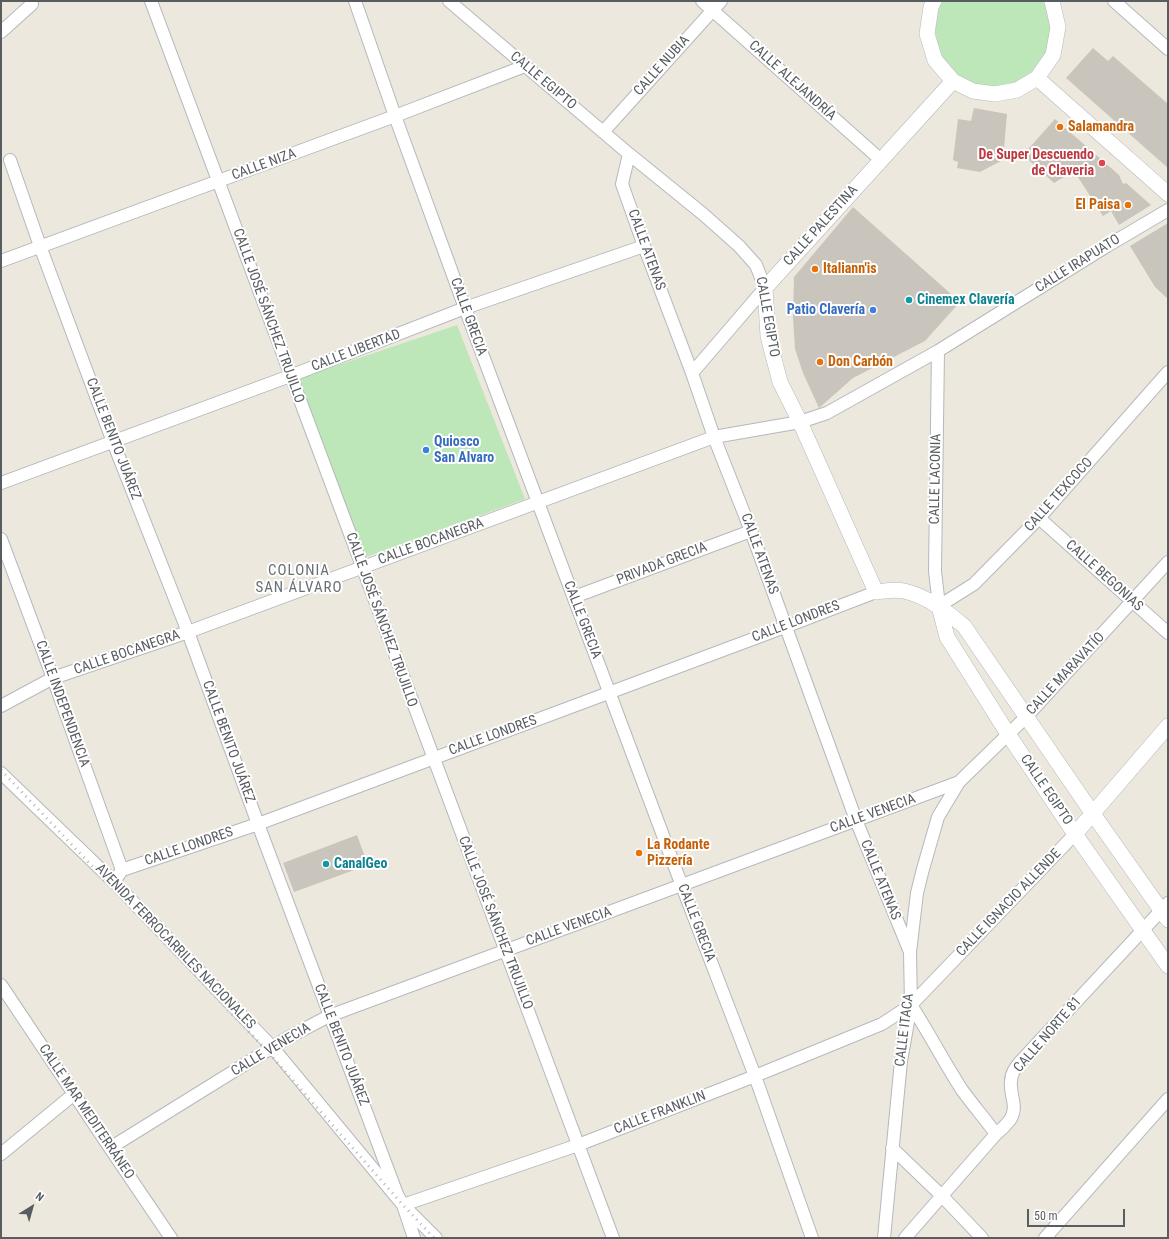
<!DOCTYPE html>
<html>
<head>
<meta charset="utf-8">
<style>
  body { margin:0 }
  #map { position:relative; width:1169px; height:1239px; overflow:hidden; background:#ece8de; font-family:"Roboto Condensed",sans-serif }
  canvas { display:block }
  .frame { position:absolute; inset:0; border:2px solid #585d61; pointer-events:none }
  .north { position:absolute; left:12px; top:1187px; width:40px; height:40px; -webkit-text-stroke:3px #fff; paint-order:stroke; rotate:37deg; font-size:11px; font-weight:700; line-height:16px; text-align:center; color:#585d61 }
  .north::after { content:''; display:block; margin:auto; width:14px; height:18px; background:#585d61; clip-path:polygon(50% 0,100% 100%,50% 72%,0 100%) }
  .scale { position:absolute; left:1027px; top:1209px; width:98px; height:18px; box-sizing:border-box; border:2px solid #585d61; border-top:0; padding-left:5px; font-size:12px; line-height:14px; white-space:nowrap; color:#585d61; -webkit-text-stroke:3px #fff; paint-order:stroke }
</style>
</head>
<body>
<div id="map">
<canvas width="1169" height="1239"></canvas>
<div class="frame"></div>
<div class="north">N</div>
<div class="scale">50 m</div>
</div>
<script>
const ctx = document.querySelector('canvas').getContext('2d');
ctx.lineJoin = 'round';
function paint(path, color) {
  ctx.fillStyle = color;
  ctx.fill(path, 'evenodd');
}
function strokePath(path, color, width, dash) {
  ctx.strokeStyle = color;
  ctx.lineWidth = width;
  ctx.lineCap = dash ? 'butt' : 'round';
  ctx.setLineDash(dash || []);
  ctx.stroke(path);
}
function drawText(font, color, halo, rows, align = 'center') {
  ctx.font = font + ' "Roboto Condensed",sans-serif';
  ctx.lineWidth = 4;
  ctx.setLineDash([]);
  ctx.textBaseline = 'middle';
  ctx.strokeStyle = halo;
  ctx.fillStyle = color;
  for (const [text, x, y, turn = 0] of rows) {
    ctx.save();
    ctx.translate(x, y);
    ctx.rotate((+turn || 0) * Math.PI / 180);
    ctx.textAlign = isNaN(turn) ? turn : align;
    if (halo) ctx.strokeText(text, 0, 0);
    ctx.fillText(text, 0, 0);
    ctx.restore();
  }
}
paint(new Path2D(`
  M942 1H1043C1048 11 1052 22 1051 33 1047 75 1003 102 965 80 954 73 945 64 940 51 933 34 934 17 942 1Z
  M457 325 525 499 366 557 297 379Z`), '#bde7b8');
paint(new Path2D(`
  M1093 48 1108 61 1113 56 1168 104V168L1066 78Z
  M974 108 1007 114 1003 160 980 172 957 168 958 162 953 160 958 119 971 121Z
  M1055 119 1119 175 1123 184 1126 183 1151 205 1119 225 1111 211 1103 216 1074 171 1054 183 1023 155Z
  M853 207 960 302 925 341 853 378 819 408 803 373 795 349 793 317 794 277Z
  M1168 223V299L1155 287 1130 246Z
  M357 835 368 865 294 892 283 863Z`), '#c9c5bd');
const minor = new Path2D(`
  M151 1 613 1238
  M355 1 395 116 465 308 682 886 755 1076 812 1238
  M449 1 629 154 703 214 739 246 756 265 765 288 692 373
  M702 1 881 160
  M1114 1 1168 49
  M1 32 32 4
  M603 132 721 1
  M629 154 622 184 644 246 692 373 714 437 751 531 856 820 910 952
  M10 160 40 246 113 442 188 632 258 824 397 1194 403 1205 414 1238
  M1 261 395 116 525 66
  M938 351 935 571 939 606 974 584 1039 518 1168 372
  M1 483 290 376 465 308 644 246
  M1039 518 1168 633
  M1 539 53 678 122 870
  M574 597 751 531
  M1 706 53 678 188 632 714 437 800 422 827 413 938 351 1107 246 1168 210
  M1 773 114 882 273 1048 403 1205 436 1238
  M114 882 122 870 258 824 785 627 876 592
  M1 985 110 1148 171 1238
  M911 1005C929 1033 944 1062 962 1090 973 1105 985 1119 996 1134
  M110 1148 289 1037 329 1016 959 782
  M892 1148 942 1196 982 1238
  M1 1154 74 1094
  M403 1205 578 1145 755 1076 882 1024 911 1005 1075 834
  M884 1238 901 1061 911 1005 910 952 917 893 923 869 938 817 959 782 1027 716 1168 562
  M905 1238 996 1134C1001 1130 1006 1125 1010 1120 1019 1106 1009 1095 1011 1081 1011 1073 1016 1067 1020 1062L1168 903
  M1045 1238 1168 1099`);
const tertiary = new Path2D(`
  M934 1 931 7 927 34 935 60 953 81 973 91 995 94 1017 90 1037 78 1053 55 1058 27 1052 1
  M1037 78 1168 194
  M953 81 765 288 768 336 780 382 800 422 876 592C885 591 895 589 904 591 927 596 947 612 964 626L1093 814 1168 920
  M939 606 947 637 1008 734 1075 834 1168 966
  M1075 834 1168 726`);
strokePath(minor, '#b5b8bd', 14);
strokePath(tertiary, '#b5b8bd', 16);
strokePath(minor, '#fff', 12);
strokePath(tertiary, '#fff', 15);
strokePath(new Path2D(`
  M1 770 268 1052 403 1205 434 1238`), '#b1b2b2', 3, [1, 5]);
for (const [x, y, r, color] of [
  [1060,127,4,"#e8710a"],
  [1102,163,4,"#e0444e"],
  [1128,205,4,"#e8710a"],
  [815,269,4,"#e8710a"],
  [909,300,4,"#0f9aa8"],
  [873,310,4,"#3f7fe0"],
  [820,362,4,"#e8710a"],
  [426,450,4,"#3f7fe0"],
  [639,853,4,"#e8710a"],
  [326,864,4,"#0f9aa8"]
]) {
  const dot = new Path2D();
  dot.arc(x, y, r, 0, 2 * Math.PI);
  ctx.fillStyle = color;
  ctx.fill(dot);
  strokePath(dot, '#fff', 1.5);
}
drawText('14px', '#585d61', '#fff', [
  ["CALLE NUBIA",662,66,-48],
  ["CALLE EGIPTO",543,81,40],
  ["CALLE ALEJANDRÍA",792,81,42],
  ["CALLE NIZA",264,165,-20],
  ["CALLE PALESTINA",821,226,-48],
  ["CALLE ATENAS",646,250,70],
  ["CALLE IRAPUATO",1078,264,-32],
  ["CALLE JOSÉ SÁNCHEZ TRUJILLO",268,316,70],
  ["CALLE GRECIA",468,317,70],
  ["CALLE EGIPTO",767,317,80],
  ["CALLE LIBERTAD",356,351,-21],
  ["CALLE BENITO JUÁREZ",113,439,69],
  ["CALLE LACONIA",936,479,-89],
  ["CALLE TEXCOCO",1059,495,-48],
  ["CALLE BOCANEGRA",431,542,-20],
  ["CALLE ATENAS",759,554,70],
  ["PRIVADA GRECIA",662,564,-21],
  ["CALLE BEGONIAS",1104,576,42],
  ["CALLE JOSÉ SÁNCHEZ TRUJILLO",381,620,70],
  ["CALLE GRECIA",582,620,69],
  ["CALLE LONDRES",796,622,-21],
  ["CALLE BOCANEGRA",127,653,-19],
  ["CALLE MARAVATÍO",1066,674,-47],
  ["CALLE INDEPENDENCIA",62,704,70],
  ["CALLE LONDRES",493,736,-20],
  ["CALLE BENITO JUÁREZ",228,742,70],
  ["CALLE EGIPTO",1046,790,56],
  ["CALLE VENECIA",873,814,-20],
  ["CALLE LONDRES",189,847,-19],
  ["CALLE ATENAS",880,880,68],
  ["CALLE IGNACIO ALLENDE",1009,903,-46],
  ["CALLE JOSÉ SÁNCHEZ TRUJILLO",495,923,69],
  ["CALLE GRECIA",696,923,69],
  ["CALLE VENECIA",569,927,-20],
  ["AVENIDA FERROCARRILES NACIONALES",175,947,46],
  ["CALLE ITACA",905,1030,-83],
  ["CALLE NORTE 81",1048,1035,-49],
  ["CALLE BENITO JUÁREZ",341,1045,69],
  ["CALLE VENECIA",271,1050,-31],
  ["CALLE MAR MEDITERRÁNEO",86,1112,56],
  ["CALLE FRANKLIN",660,1113,-21]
]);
drawText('bold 14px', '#c56008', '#fff', [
  ["Salamandra",1068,127],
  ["El Paisa",1120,205,"right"],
  ["Italiann'is",823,269],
  ["Don Carbón",828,362],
  ["La Rodante",647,845],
  ["Pizzería",647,861]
], 'left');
drawText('bold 14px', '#be3a42', '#fff', [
  ["De Super Descuendo",1094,155],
  ["de Claveria",1094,171]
], 'right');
drawText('bold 14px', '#0d838f', '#fff', [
  ["Cinemex Clavería",917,300],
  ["CanalGeo",334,864]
], 'left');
drawText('bold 14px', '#366cbe', '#fff', [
  ["Patio Clavería",865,310],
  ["Quiosco",434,442,"left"],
  ["San Alvaro",434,458,"left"]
], 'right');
ctx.letterSpacing = '1px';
drawText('15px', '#696f73', '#fff', [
  ["COLONIA",299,571],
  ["SAN ÁLVARO",299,588]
]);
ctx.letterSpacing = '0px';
</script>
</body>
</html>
